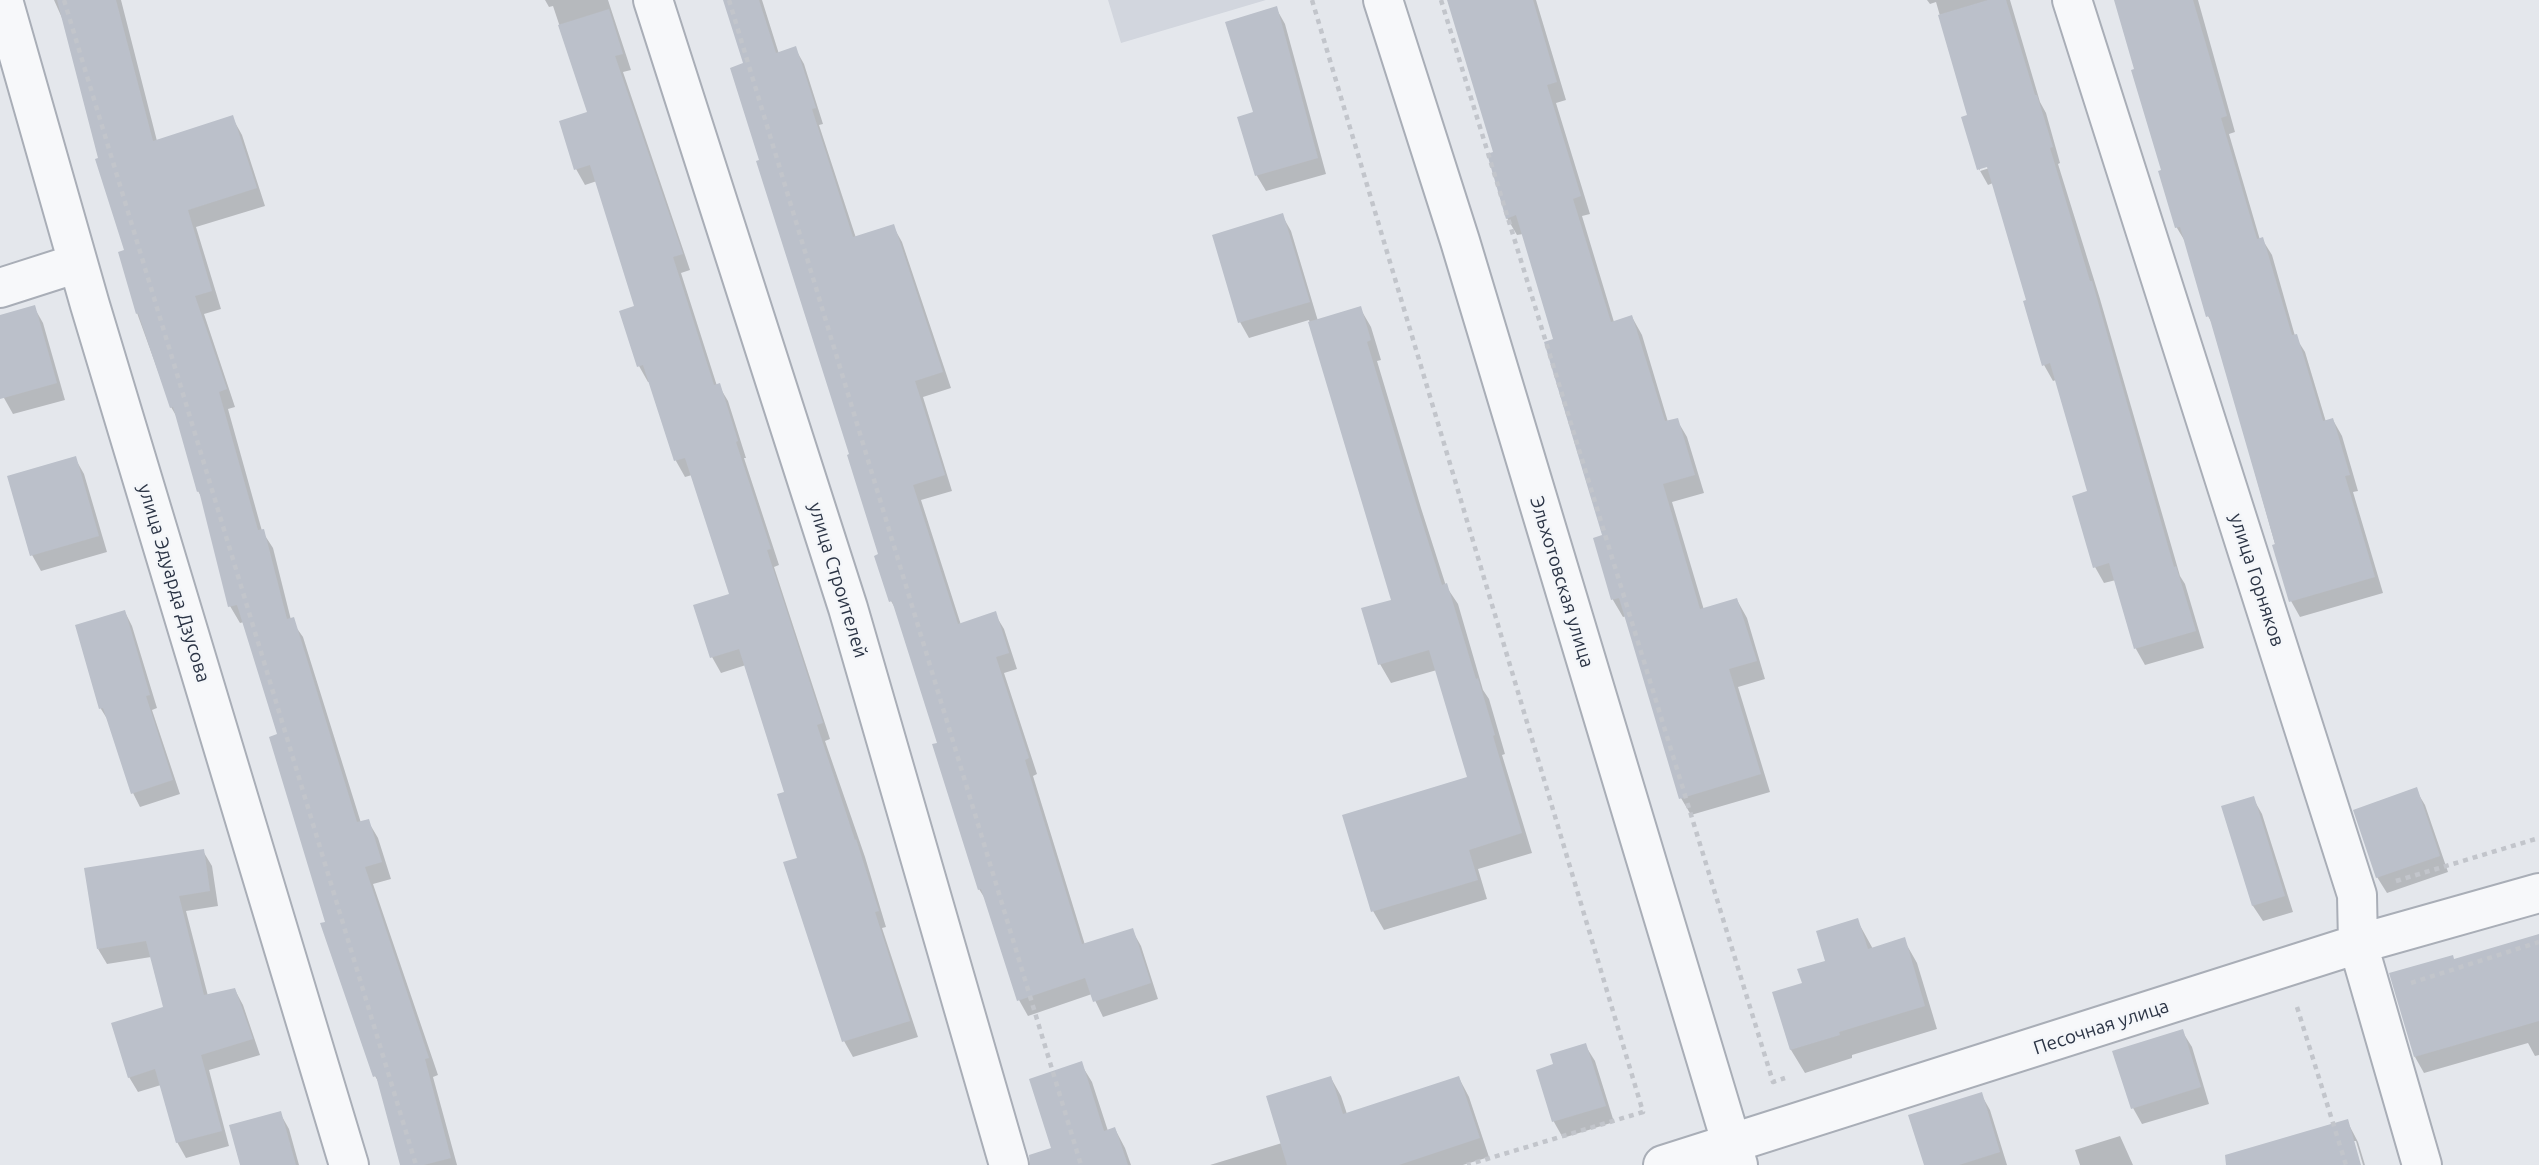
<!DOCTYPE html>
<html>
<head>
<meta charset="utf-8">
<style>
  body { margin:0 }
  canvas { display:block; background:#e4e7ec }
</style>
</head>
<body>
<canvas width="2539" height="1165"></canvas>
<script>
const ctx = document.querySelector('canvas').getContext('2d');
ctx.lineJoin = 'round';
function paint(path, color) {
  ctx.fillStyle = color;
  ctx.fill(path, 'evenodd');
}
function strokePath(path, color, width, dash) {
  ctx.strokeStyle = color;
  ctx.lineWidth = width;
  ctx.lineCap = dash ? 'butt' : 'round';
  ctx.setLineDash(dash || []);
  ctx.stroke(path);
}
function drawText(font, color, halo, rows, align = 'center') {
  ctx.font = font + ' Ubuntu,sans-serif';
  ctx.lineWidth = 5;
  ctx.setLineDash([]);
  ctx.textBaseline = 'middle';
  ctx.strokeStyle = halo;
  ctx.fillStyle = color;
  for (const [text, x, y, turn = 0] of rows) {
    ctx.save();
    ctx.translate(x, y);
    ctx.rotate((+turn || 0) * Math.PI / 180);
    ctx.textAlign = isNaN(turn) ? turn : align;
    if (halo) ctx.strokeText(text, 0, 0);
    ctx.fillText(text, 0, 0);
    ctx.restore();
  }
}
paint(new Path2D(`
  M1108 0H1266L1121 43Z`), '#d2d6de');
paint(new Path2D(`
  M54 0H121L157 141 232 117 242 135 265 206 196 227 221 309 204 314 235 407 228 409 262 531 273 548 291 620 303 637 361 823 368 821 378 838 391 879 373 884 438 1075 433 1077 457 1165H402L382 1088 375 1076 327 923 279 735 244 622 240 623 230 606 203 500 198 491 178 419 171 407 137 313 127 251 66 27Z
  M545 0H608L631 70 623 72 690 270 681 273 717 386H719L728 401 746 458H744L779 565 774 567 830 739 825 741 865 857 886 927 882 928 918 1037 853 1057 844 1041 786 864 800 859 786 793 746 665 721 673 712 657 731 595 692 475 685 477 676 461 650 382H648L639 366 636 307 597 181 585 185 576 169 589 114 553 6 549 7Z
  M725 0H762L779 54 795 48 804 64 823 124 819 125 856 238 893 226 902 242 951 388 923 397 952 491 921 500 961 625 995 614 1004 629 1017 669 1004 673 1037 774 1033 776 1085 945 1132 930 1141 946 1158 999 1103 1017 1092 994 1028 1016 1019 1000 987 902 979 889 939 744 899 615 891 601 881 555 745 65Z
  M1449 0H1536L1566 100 1556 103 1590 214 1582 216 1614 322 1632 317 1642 335 1668 422 1677 420 1687 437 1704 493 1672 502 1704 610 1737 600 1747 618 1765 679 1738 687 1770 792 1691 815 1681 798 1627 616 1623 617 1613 600 1595 539 1604 536 1555 340 1523 234 1517 235 1507 218 1495 153Z
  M1927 0H2010L2040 102 2046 113 2060 163 2058 164 2100 299 2180 576 2185 584 2204 648 2145 665 2136 649 2116 580 2104 583 2095 567 2089 493 2056 380 2053 381 2044 365 2029 301 1993 183 1988 185 1979 169 1969 116 1936 2 1930 4ZM1996 166 1980 171V167Z
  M2116 0H2198L2235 132 2229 134 2260 240 2262 239 2272 255 2295 336 2305 352 2326 422 2333 420 2342 436 2358 491 2353 492 2383 593 2300 617 2291 601 2214 327 2208 316 2186 243 2177 228 2136 70Z
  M1276 8 1285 24 1326 174 1266 191 1257 176 1240 118 1255 114Z
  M1282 215 1291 231 1318 321 1360 308 1371 327 1381 360 1377 361 1421 508 1446 586 1458 604 1483 690 1489 699 1505 754 1502 755 1532 853 1478 869 1487 899 1384 930 1373 911 1344 816 1469 779 1437 670 1391 683 1380 664 1393 601 1309 320 1249 338 1240 322Z
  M34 307 43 323 65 400 13 414 4 398 0 385V316Z
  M75 458 84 474 107 552 41 571 32 555Z
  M125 612 132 626 157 708 152 710 180 794 140 807 133 793 109 722 101 709 77 626Z
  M2416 790 2425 805 2448 872 2387 893 2377 877Z
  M2253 798 2262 814 2293 912 2263 921 2253 906Z
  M203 851 212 866 218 906 186 911 208 996 235 990 243 1005 260 1055 209 1070 229 1146 186 1158 177 1142 161 1085 138 1092 129 1077 165 1008 151 957 107 964 98 949Z
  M1857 920 1873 949 1904 940 1917 963 1937 1029 1852 1055V1058L1805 1073 1791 1050 1774 993 1804 985 1827 962Z
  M2539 936V1055L2535 1056 2528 1043 2424 1073 2415 1057 2454 961Z
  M2182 1031 2192 1047 2209 1104 2142 1124 2133 1108Z
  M1585 1045 1595 1061 1614 1122 1563 1138 1554 1122 1538 1071 1555 1066Z
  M1081 1064 1092 1082 1108 1131 1115 1129 1125 1148 1131 1165H1058Z
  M1331 1078 1341 1096 1347 1114 1459 1078 1469 1097 1489 1157 1463 1165H1210L1282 1143Z
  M1981 1094 1990 1110 2007 1165H1926Z
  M280 1113 289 1129 299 1165H242Z
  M2347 1121 2358 1142 2365 1165H2363L2356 1141H2352L2359 1165H2275Z
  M2120 1136 2133 1165H2080L2075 1150Z`), '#0003');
paint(new Path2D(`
  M57 0H116L153 141 233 115 257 188 188 210 212 291 195 296 227 389 219 392 258 530 264 529 287 619 294 617 357 822 369 819 382 862 365 867 429 1058 425 1059 451 1158 424 1165H400L376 1076 373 1077 320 923 325 922 269 737 277 734 237 605 228 607 199 491 197 492 173 407 170 408 138 313 136 314 118 252 124 250 95 159 98 158Z
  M723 0H759L776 53 796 46 816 108 812 109 853 237 894 224 943 372 915 381 945 475 913 485 958 624 996 611 1009 653 996 657 1029 758 1025 760 1082 944 1133 928 1151 983 1093 1002 1085 978 1017 1001 981 889 978 890 932 744 937 743 892 601 889 602 874 556 878 554 847 455 849 454 756 161 759 160 730 68 743 63Z
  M1447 0H1533L1557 82 1547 85 1581 196 1573 199 1611 322 1632 315 1665 421 1678 418 1695 475 1663 484 1700 609 1737 598 1757 661 1729 669 1761 774 1679 799 1619 598 1611 600 1593 538 1602 535 1544 342 1553 339 1516 215 1506 219 1487 154 1493 152Z
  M1988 0H2006L2035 95H2037L2053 147 2050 148 2090 281H2092L2174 567 2176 566 2196 631 2134 649 2109 563 2093 568 2072 496 2087 491 2050 363 2042 366 2023 301 2026 300 1987 167 1977 170 1961 117 1967 115 1938 15Z
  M2114 0H2193L2227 116 2221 118 2257 239 2263 237 2292 335 2297 334 2323 421 2333 418 2350 475 2345 476 2375 577 2289 602 2272 545 2275 544 2209 316 2206 317 2180 227 2175 228 2158 171 2161 170 2131 70 2134 69Z
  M1277 6 1318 158 1255 176 1237 117 1253 112 1225 22Z
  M609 9 623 54 615 56 683 254 673 257 714 385 720 383 738 441 736 442 771 549 767 550 823 723 817 725 855 840 856 839 879 911 875 912 910 1021 842 1042 783 862 797 858 777 794 784 792 739 649 710 658 693 605 729 594 685 458 674 461 643 365 637 367 619 311 634 306 590 165 574 170 559 121 587 112 558 25Z
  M1283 213 1310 302 1238 323 1212 235Z
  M35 305 57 383 0 399V315Z
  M1361 306 1371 340 1367 342 1411 487 1442 585 1447 583 1476 679 1478 678 1495 735 1493 736 1522 833 1469 850 1478 880 1371 912 1342 815 1467 777 1429 650 1378 665 1361 608 1391 600 1308 322Z
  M76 456 99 536 30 556 7 476Z
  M125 610 150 695 146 696 173 780 131 794 103 708 99 709 75 625Z
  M2417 787 2440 856 2376 878 2353 810Z
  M2254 796 2285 896 2252 906 2221 806Z
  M204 849 210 891 179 896 204 995 235 988 253 1039 201 1055 222 1131 176 1143 155 1069 128 1078 111 1023 163 1007 146 941 97 949 84 868Z
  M1858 918 1868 949 1905 937 1925 1006 1839 1032 1840 1035 1790 1050 1772 992 1802 983 1797 969 1825 961 1816 931Z
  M2539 934V1021L2414 1057 2389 973 2453 955 2454 959Z
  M2183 1029 2201 1087 2131 1109 2112 1051Z
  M1586 1043 1606 1106 1552 1122 1536 1070 1553 1064 1550 1054Z
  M1082 1061 1104 1131 1115 1127 1128 1165H1030L1029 1155 1051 1148 1029 1079Z
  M1331 1076 1343 1114 1459 1076 1480 1138 1399 1165H1287L1266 1096Z
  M1982 1092 2000 1152 1959 1165H1924L1908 1115Z
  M281 1111 296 1165H240L229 1125Z
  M2348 1119 2361 1165H2226L2225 1155Z`), '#bbc0ca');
const minor = new Path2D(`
  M3 0 90 305 349 1165
  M653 0 848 608 1009 1165
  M1383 0 1460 241 1738 1165
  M2072 0 2357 895 2358 944 2422 1165
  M0 288 78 263
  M1663 1165 2358 944 2539 893`);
strokePath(minor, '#a9aeb7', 42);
strokePath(new Path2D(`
  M64 0 416 1165
  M729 0 1081 1165
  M1312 0 1643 1112 1467 1165
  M1441 0 1773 1082 1785 1078
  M2396 881 2539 838
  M2411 983 2539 942
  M2297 1007 2346 1165`), '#c2c5cb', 4.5, [5, 5]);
strokePath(minor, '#f7f8fa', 38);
drawText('19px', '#2b3445', '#f4f6f9', [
  ["улица Строителей",838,580,73],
  ["улица Горняков",2257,580,72],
  ["Эльхотовская улица",1562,582,73],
  ["улица Эдуарда Дзусова",174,583,73],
  ["Песочная улица",2101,1027,-18]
]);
</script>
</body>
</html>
